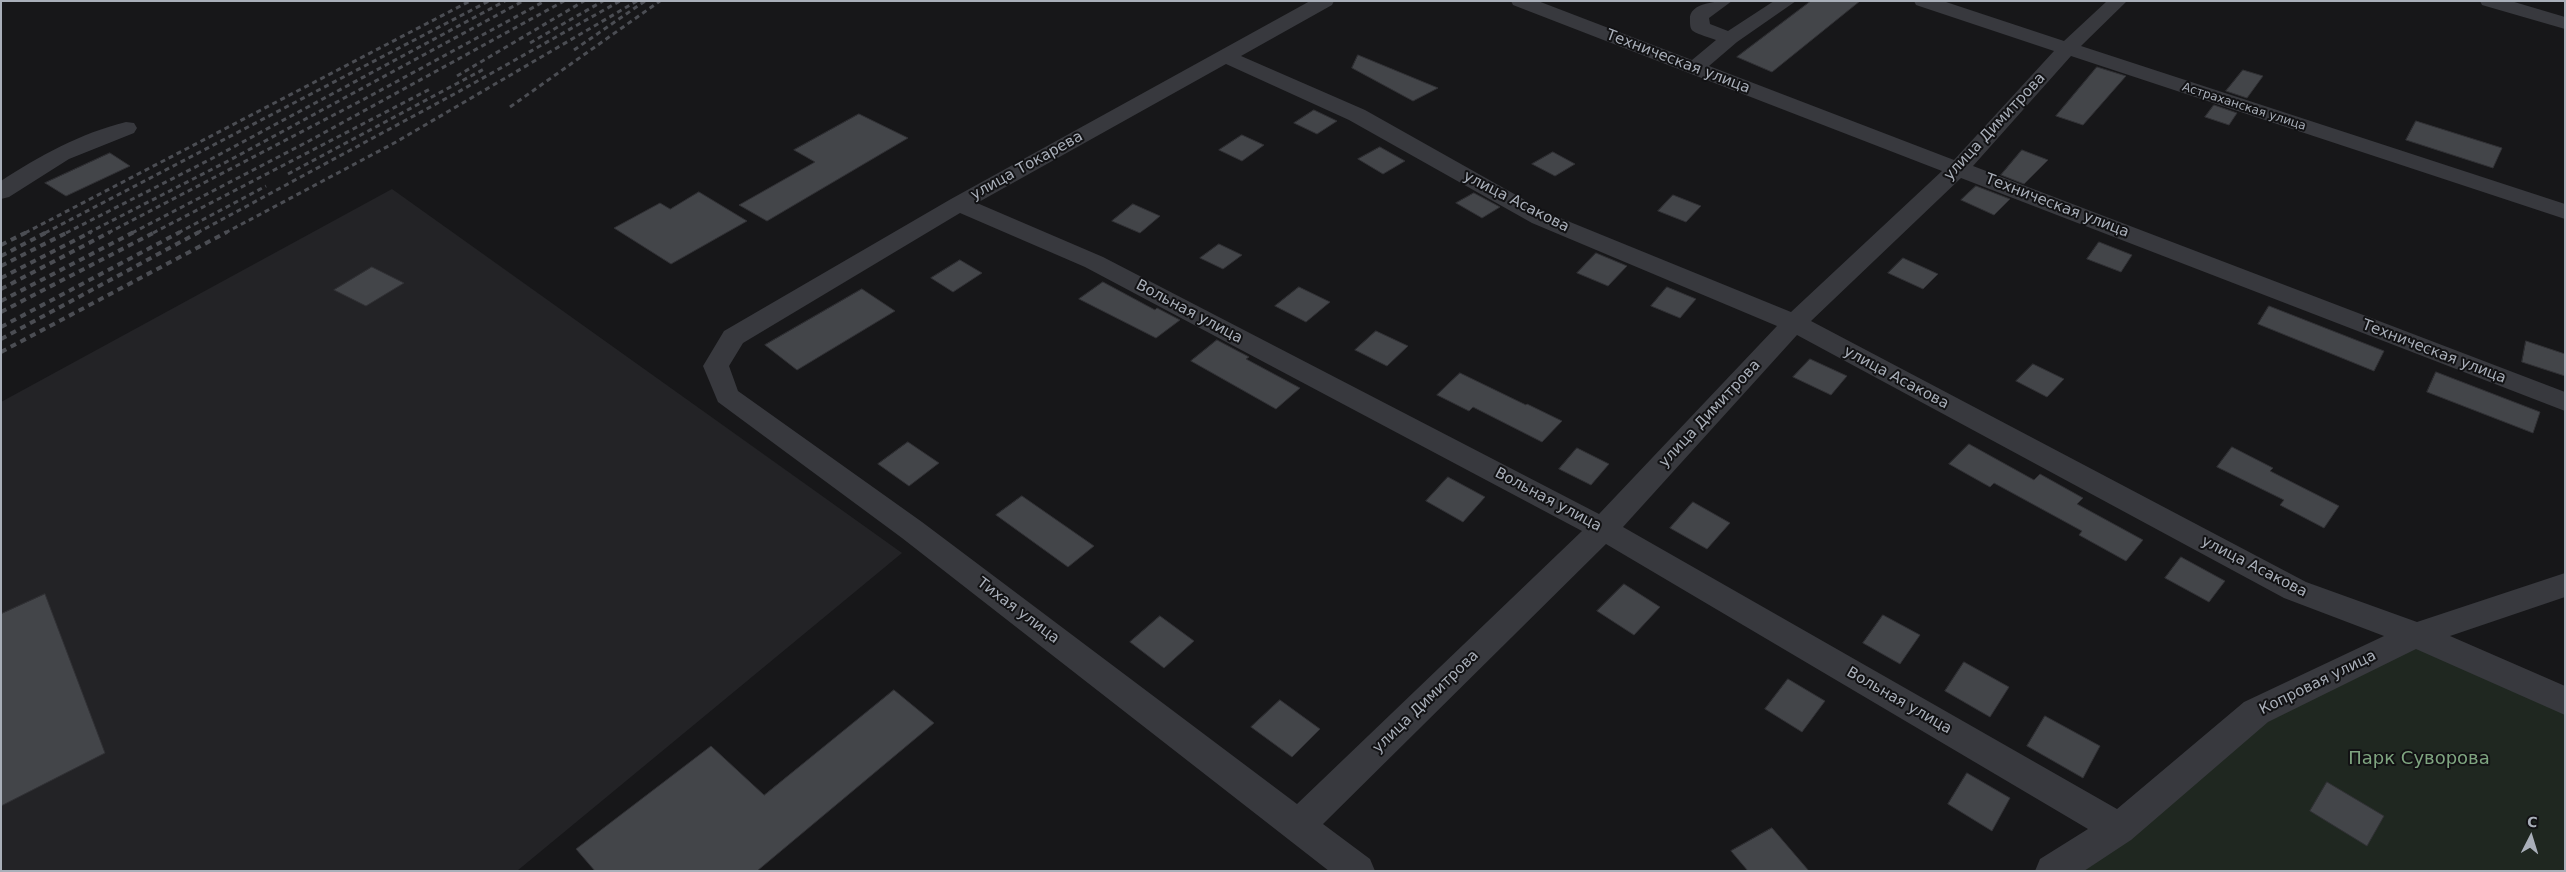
<!DOCTYPE html>
<html>
<head>
<meta charset="utf-8">
<style>
  body { margin:0 }
  #map { position:relative; width:2566px; height:872px; overflow:hidden; background:#171719; font-family:"DejaVu Sans",sans-serif }
  canvas { display:block }
  .frame { position:absolute; inset:0; border:2px solid #a9afb9; pointer-events:none }
  .north { position:absolute; left:2506px; top:812px; width:50px; height:50px; -webkit-text-stroke:4px #121214; paint-order:stroke; rotate:5deg; font-size:14px; font-weight:700; line-height:20px; text-align:center; color:#a9afb9 }
  .north::after { content:''; display:block; margin:auto; width:18px; height:22px; background:#a9afb9; clip-path:polygon(50% 0,100% 100%,50% 72%,0 100%) }
</style>
</head>
<body>
<div id="map">
<canvas width="2566" height="872"></canvas>
<div class="frame"></div>
<div class="north">С</div>
</div>
<script>
const ctx = document.querySelector('canvas').getContext('2d');
ctx.lineJoin = 'round';
function paint(path, color) {
  ctx.fillStyle = color;
  ctx.fill(path, 'evenodd');
}
function strokePath(path, color, width, dash) {
  ctx.strokeStyle = color;
  ctx.lineWidth = width;
  ctx.lineCap = dash ? 'butt' : 'round';
  ctx.setLineDash(dash || []);
  ctx.stroke(path);
}
function drawText(font, color, halo, rows, align = 'center') {
  ctx.font = font + ' "DejaVu Sans",sans-serif';
  ctx.lineWidth = 4;
  ctx.setLineDash([]);
  ctx.textBaseline = 'middle';
  ctx.strokeStyle = halo;
  ctx.fillStyle = color;
  for (const [text, x, y, turn = 0] of rows) {
    ctx.save();
    ctx.translate(x, y);
    ctx.rotate((+turn || 0) * Math.PI / 180);
    ctx.textAlign = isNaN(turn) ? turn : align;
    if (halo) ctx.strokeText(text, 0, 0);
    ctx.fillText(text, 0, 0);
    ctx.restore();
  }
}
paint(new Path2D(`
  M392 189 902 553 517 871H1V402Z`), '#232326');
paint(new Path2D(`
  M2416 635 2565 701V871H2053L2256 712Z`), '#1f2720');
const building = new Path2D(`
  M1811 1H1860L1772 72 1737 57Z
  M1358 55 1438 88 1413 101 1352 68Z
  M2097 67 2126 76 2083 125 2056 116Z
  M2243 70 2263 76 2247 98 2226 91Z
  M2214 105 2237 113 2229 125 2205 117Z
  M1314 110 1337 121 1317 134 1294 123Z
  M859 114 908 138 767 221 739 205 815 162 794 150Z
  M2416 121 2502 148 2493 168 2406 140Z
  M1242 135 1264 145 1242 161 1219 150Z
  M1380 147 1405 161 1383 174 1358 159Z
  M2022 150 2048 160 2024 184 2001 175Z
  M1553 152 1575 164 1555 176 1532 164Z
  M110 153 130 166 66 196 45 183Z
  M1976 186 2010 199 1994 215 1961 200Z
  M699 192 747 221 671 264 614 228 660 203 670 209Z
  M1474 193 1500 207 1482 218 1456 203Z
  M1673 195 1701 206 1686 222 1658 211Z
  M1133 204 1160 216 1140 233 1112 221Z
  M2099 242 2132 255 2121 272 2087 259Z
  M1219 244 1242 255 1223 269 1200 258Z
  M1596 253 1627 266 1608 286 1577 273Z
  M1903 258 1938 274 1923 289 1888 273Z
  M960 260 982 273 953 292 931 278Z
  M372 267 404 283 366 306 334 290Z
  M1103 282 1155 310 1157 308 1180 320 1156 338 1079 299Z
  M1299 287 1330 302 1306 322 1275 306Z
  M1667 287 1696 299 1680 318 1651 306Z
  M862 289 895 311 797 370 765 345Z
  M2269 306 2384 351 2374 371 2258 324Z
  M1376 331 1408 346 1387 366 1355 350Z
  M1217 340 1249 357 1246 359 1300 388 1276 409 1191 361Z
  M2526 341 2565 354V376L2522 362Z
  M1810 359 1847 376 1831 395 1793 377Z
  M2033 364 2064 379 2047 397 2016 381Z
  M2436 372 2540 412 2533 433 2427 392Z
  M1460 373 1526 405 1527 404 1562 421 1542 442 1473 407 1469 411 1437 395Z
  M908 442 939 463 909 486 878 464Z
  M1969 444 2034 480 2040 474 2083 498 2077 504 2143 540 2126 561 2079 535 2082 531 1994 483 1990 487 1949 464Z
  M2232 447 2273 468 2270 471 2339 506 2324 528 2280 505 2284 500 2217 467Z
  M1577 448 1609 464 1591 485 1559 469Z
  M1448 477 1485 497 1463 522 1426 501Z
  M1022 496 1094 546 1068 567 996 515Z
  M1693 502 1730 523 1707 549 1670 528Z
  M2181 557 2225 581 2209 602 2165 578Z
  M1624 584 1660 607 1634 635 1597 611Z
  M45 594 105 753 1 806V614Z
  M1883 615 1920 635 1900 664 1863 643Z
  M1160 616 1194 641 1164 668 1130 642Z
  M1964 662 2009 687 1990 717 1945 691Z
  M1788 679 1825 701 1802 732 1765 709Z
  M894 690 934 723 757 871H595L576 849 711 746 764 795Z
  M1280 700 1320 729 1292 757 1251 727Z
  M2045 716 2100 746 2083 778 2027 746Z
  M1967 773 2010 798 1992 831 1948 804Z
  M2327 782 2384 816 2367 846 2310 811Z
  M1772 828 1809 871H1748L1731 851Z`);
paint(building, '#434549');
strokePath(building, '#313135', 1);
paint(new Path2D(`
  M1310 1H1334L1332 5 1241 56 1365 110 1548 213 1791 312 1942 171 1513 5 1511 1H1538L1692 60 1716 40C1709 37 1699 35 1693 31 1690 29 1690 24 1690 20 1688 2 1720 1 1732 1L1709 18 1710 24 1728 31 1774 1H1796L1737 42 1709 66 1954 160 2054 51 1916 5 1914 1H1943L2064 41 2107 1H2127L2081 46 2565 204V219L2071 56 1973 166 2565 392V411L1961 178 1811 321 2306 582 2417 622 2565 573V597L2450 636 2565 686V715L2416 649 2268 722 2131 840 2084 871H2035L2040 859 2088 829 1606 544 1323 824 1370 859 1375 871H1329L902 538 718 402 703 366 724 331 951 199ZM1226 64 1349 120 1532 223 1777 326 1599 514 1103 257 977 203ZM960 213 1085 267 1582 531 1297 804 922 522 738 391 729 366 743 343ZM1797 335 2284 598 2384 636 2244 702 2117 809 1623 527Z
  M2480 1H2511L2565 17V29L2482 5Z
  M126 122 134 123 137 128 134 133 69 159 9 197 1 199V181C39 156 81 133 126 122Z`), '#38393e');
strokePath(new Path2D(`
  M530 43 603 1
  M574 50 645 1
  M457 76 584 1
  M510 107 660 1
  M288 174 486 68
  M25 233 470 1
  M45 233 489 1
  M66 233 211 159 505 1
  M88 233 230 160 523 1
  M108 233 370 96 545 1
  M132 233 309 141 564 1
  M153 233 430 89
  M178 233 266 186
  M197 233 458 92 620 1
  M225 233 396 142 637 1`), '#4b4d53', 3, [5, 4]);
strokePath(new Path2D(`
  M1 245 27 232
  M1 256 47 232
  M1 266 68 232
  M1 278 91 232
  M1 289 110 232
  M1 301 134 232
  M1 312 155 232
  M1 327 180 232
  M1 339 199 232
  M1 352 227 232`), '#4b4d53', 4, [6, 5]);
drawText('12px', '#a9afb9', '#121214', [
  ["Астраханская улица",2244,107,18]
]);
drawText('15px', '#a9afb9', '#121214', [
  ["Техническая улица",1678,62,21],
  ["улица Димитрова",1995,127,-47],
  ["улица Токарева",1027,166,-29],
  ["улица Асакова",1516,202,27],
  ["Техническая улица",2057,206,21],
  ["Вольная улица",1189,312,28],
  ["Техническая улица",2434,352,21],
  ["улица Асакова",1896,378,28],
  ["улица Димитрова",1710,414,-47],
  ["Вольная улица",1548,500,28],
  ["улица Асакова",2254,567,27],
  ["Тихая улица",1018,611,37],
  ["Копровая улица",2318,683,-26],
  ["Вольная улица",1899,701,30],
  ["улица Димитрова",1426,702,-44]
]);
drawText('18px', '#7fa580', '#121214', [
  ["Парк Суворова",2419,759]
]);
</script>
</body>
</html>
